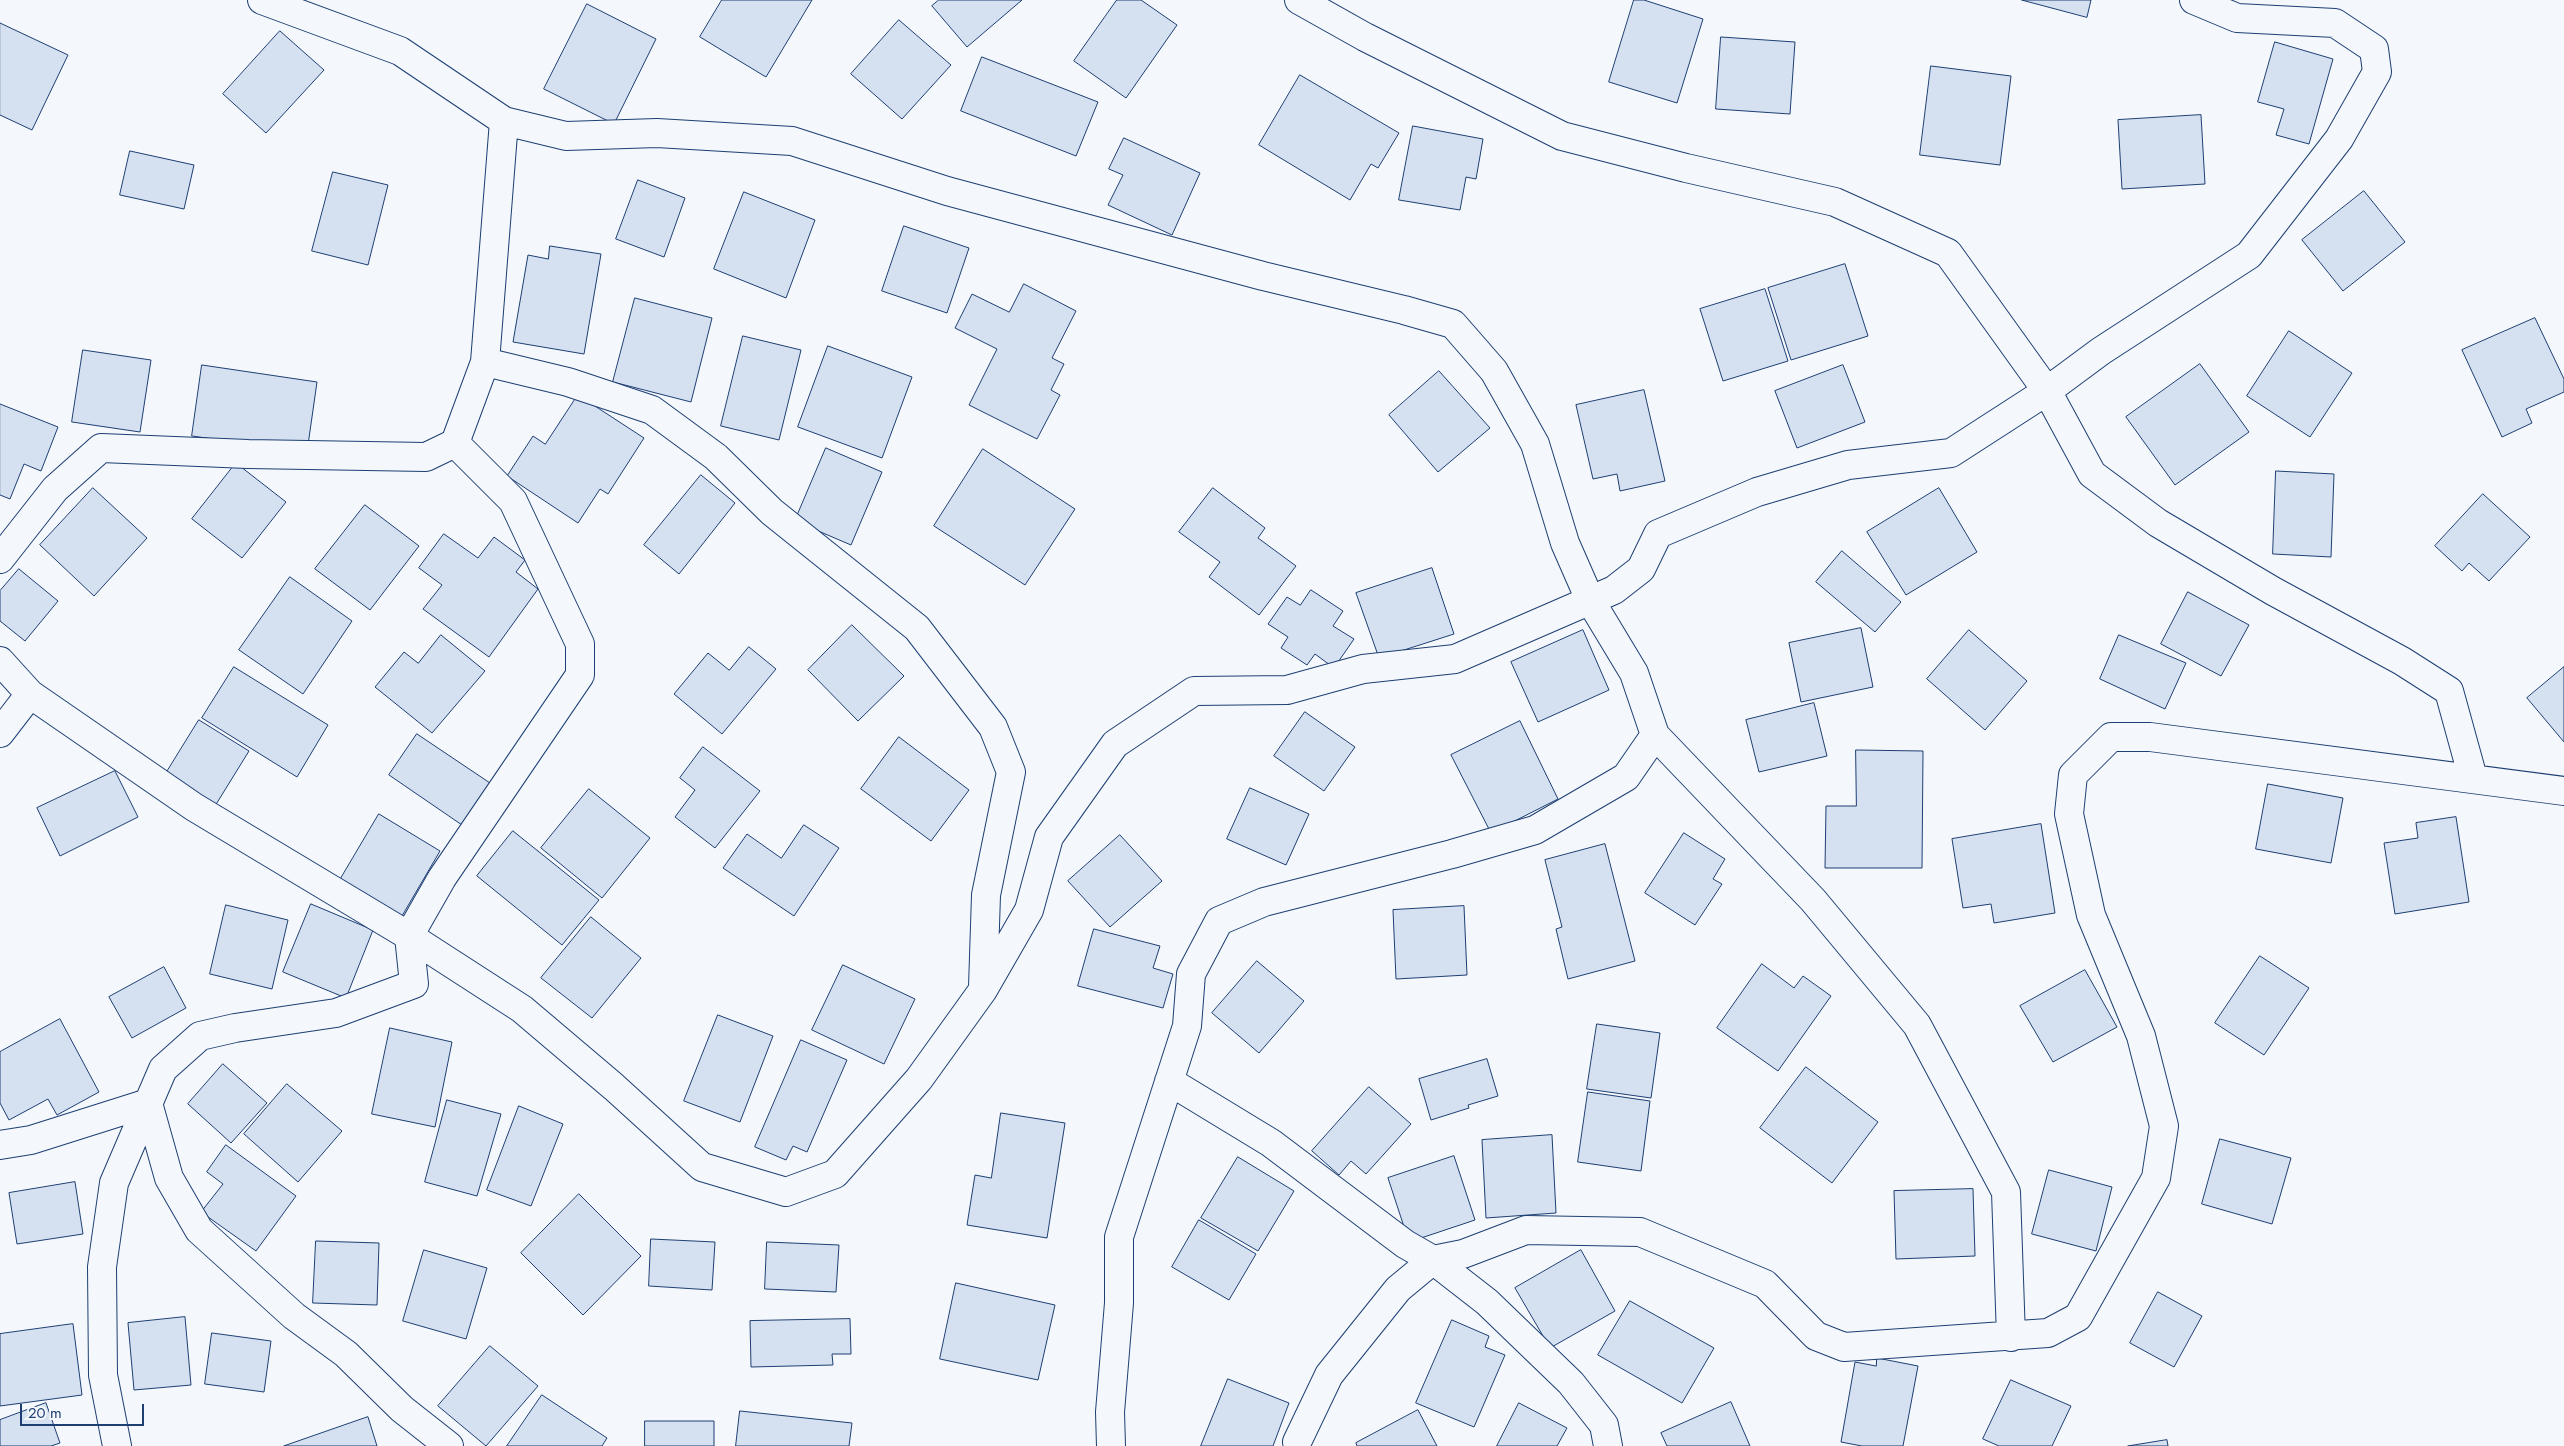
<!DOCTYPE html>
<html>
<head>
<meta charset="utf-8">
<style>
  body { margin:0 }
  #map { position:relative; width:2564px; height:1446px; overflow:hidden; background:#f4f7fb; font-family:Jost,sans-serif }
  canvas { display:block }
  .scale { position:absolute; left:20px; top:1404px; width:124px; height:22px; box-sizing:border-box; border:2px solid #1d3f73; border-top:0; padding-left:6px; font-size:15px; line-height:18px; white-space:nowrap; color:#1d3f73; -webkit-text-stroke:4px #f4f7fb; paint-order:stroke }
</style>
</head>
<body>
<div id="map">
<canvas width="2564" height="1446"></canvas>
<div class="scale">20 m</div>
</div>
<script>
const ctx = document.querySelector('canvas').getContext('2d');
ctx.lineJoin = 'round';
function paint(path, color) {
  ctx.fillStyle = color;
  ctx.fill(path, 'evenodd');
}
function strokePath(path, color, width, dash) {
  ctx.strokeStyle = color;
  ctx.lineWidth = width;
  ctx.lineCap = dash ? 'butt' : 'round';
  ctx.setLineDash(dash || []);
  ctx.stroke(path);
}
const building = new Path2D(`
  M722 0H812L766 77 700 37Z
  M939 0H1022L967 47 932 6Z
  M1117 0H1141L1177 25 1126 98 1074 61Z
  M1634 0H1644L1703 19 1677 103 1609 82Z
  M2022 0H2091L2087 17Z
  M587 4 656 39 614 124 544 89Z
  M899 20 951 65 902 119 851 74Z
  M0 23 68 55 32 130 0 115Z
  M280 31 324 70 266 133 223 94Z
  M1721 37 1795 42 1790 114 1716 109Z
  M2275 42 2333 59 2309 144 2276 135 2284 109 2258 102Z
  M982 57 1098 102 1076 156 961 111Z
  M1931 66 2011 76 2000 165 1920 155Z
  M1300 75 1399 133 1378 168 1371 164 1350 200 1259 145Z
  M2201 115 2205 184 2122 189 2118 120Z
  M1413 126 1483 139 1476 179 1466 177 1460 210 1399 200Z
  M1124 138 1200 173 1172 235 1108 205 1123 175 1109 169Z
  M130 151 194 165 184 209 120 195Z
  M333 172 388 185 368 265 312 251Z
  M638 180 685 198 664 257 616 239Z
  M2364 191 2405 242 2343 291 2302 240Z
  M744 192 815 220 786 298 714 269Z
  M904 226 969 248 947 313 882 291Z
  M550 246 601 254 584 354 513 342 528 255 548 259Z
  M1845 264 1868 336 1791 360 1768 288Z
  M1024 284 1076 311 1052 358 1064 364 1051 390 1060 395 1037 439 969 405 997 349 955 328 972 294 1009 312Z
  M1765 289 1788 361 1723 381 1700 309Z
  M635 298 712 318 691 402 613 382Z
  M2535 318 2564 379V392L2526 409 2532 423 2502 437 2462 350Z
  M2289 331 2352 373 2310 437 2247 396Z
  M743 336 801 350 779 440 721 426Z
  M828 346 912 377 882 458 798 427Z
  M83 350 151 360 140 432 72 422Z
  M2200 364 2249 432 2175 485 2126 417Z
  M202 365 317 382 307 452 192 436Z
  M1843 365 1865 422 1797 448 1775 391Z
  M1439 371 1490 428 1438 472 1389 415Z
  M1644 390 1665 481 1620 491 1617 474 1593 479 1576 405Z
  M578 395 644 438 608 494 600 489 578 523 507 476 533 436 545 444Z
  M0 404 58 427 41 471 24 464 10 499 0 495Z
  M826 448 882 472 851 545 795 521Z
  M983 449 1075 509 1025 585 934 526Z
  M236 463 286 502 242 558 192 519Z
  M2276 471 2334 474 2331 557 2273 554Z
  M701 475 735 503 679 574 644 545Z
  M93 488 147 538 94 596 40 545Z
  M1213 488 1265 528 1258 538 1296 566 1259 615 1209 577 1220 562 1179 532Z
  M1939 488 1977 552 1906 595 1867 532Z
  M2483 494 2530 537 2489 581 2469 563 2462 571 2435 546Z
  M365 505 419 546 370 610 315 569Z
  M444 534 478 558 494 537 525 560 516 572 538 589 489 657 423 609 442 585 419 568Z
  M1842 551 1901 602 1875 632 1816 582Z
  M1432 568 1454 634 1379 658 1356 593Z
  M19 569 58 601 25 641 0 621V591Z
  M290 577 352 621 303 694 239 650Z
  M1311 590 1343 611 1333 626 1354 639 1334 668 1315 654 1307 665 1281 648 1288 637 1268 624 1287 597 1300 605Z
  M2188 592 2249 625 2221 676 2161 644Z
  M852 625 904 676 858 721 808 670Z
  M1861 628 1873 687 1801 702 1789 643Z
  M1583 630 1609 690 1538 722 1511 662Z
  M1969 630 2027 681 1985 730 1927 679Z
  M441 635 485 671 432 733 375 687 404 652 418 663Z
  M2119 635 2186 663 2165 709 2100 679Z
  M749 647 776 669 722 734 674 694 708 653 729 670Z
  M234 667 328 725 297 777 202 718Z
  M2564 667V742L2527 698Z
  M1814 703 1827 756 1759 772 1746 720Z
  M1305 712 1355 747 1324 791 1274 756Z
  M199 720 249 751 215 806 165 775Z
  M1520 721 1558 799 1491 833 1451 755Z
  M417 734 490 783 462 825 389 775Z
  M899 737 969 790 931 841 861 789Z
  M703 747 760 791 715 848 675 817 695 790 680 778Z
  M1856 750 1923 751 1922 868H1825L1826 806H1856Z
  M115 771 138 817 60 856 37 808Z
  M2268 784 2343 798 2331 863 2256 849Z
  M1250 788 1309 814 1286 865 1227 839Z
  M589 789 650 838 602 898 541 848Z
  M379 814 440 851 402 916 340 880Z
  M2456 817 2469 902 2395 914 2384 843 2418 838 2416 823Z
  M2041 824 2055 913 1994 923 1991 904 1963 908 1952 839Z
  M804 825 839 848 794 916 723 868 747 834 781 858Z
  M513 831 599 900 562 945 477 876Z
  M1684 833 1725 859 1713 879 1722 884 1695 925 1645 893Z
  M1120 835 1162 881 1110 927 1068 881Z
  M1605 844 1635 961 1568 979 1556 929 1562 927 1545 860Z
  M311 904 373 930 346 998 283 972Z
  M226 905 288 920 272 989 210 974Z
  M1464 906 1467 975 1396 979 1393 910Z
  M591 917 641 958 592 1018 541 978Z
  M1094 929 1160 946 1153 968 1173 974 1163 1008 1078 986Z
  M2260 956 2309 988 2264 1055 2215 1023Z
  M1257 961 1304 1001 1259 1053 1212 1013Z
  M1762 964 1794 988 1803 976 1831 996 1778 1071 1717 1028Z
  M843 965 915 999 884 1064 812 1030Z
  M164 967 186 1008 132 1038 109 997Z
  M2085 970 2117 1027 2053 1062 2020 1006Z
  M718 1015 773 1036 740 1122 684 1101Z
  M60 1019 99 1092 57 1115 48 1099 9 1120 0 1103V1052Z
  M1597 1024 1660 1033 1651 1098 1587 1089Z
  M390 1028 452 1042 435 1127 372 1114Z
  M801 1040 847 1060 807 1152 793 1146 786 1160 755 1147Z
  M1487 1059 1498 1096 1468 1105 1469 1108 1431 1120 1419 1079Z
  M223 1064 267 1103 231 1143 188 1104Z
  M1806 1067 1878 1122 1832 1183 1760 1128Z
  M287 1084 342 1131 298 1182 244 1134Z
  M1369 1087 1411 1124 1366 1174 1351 1161 1339 1175 1312 1151Z
  M1588 1092 1650 1101 1641 1171 1578 1162Z
  M447 1100 501 1114 477 1196 425 1182Z
  M519 1106 563 1124 531 1206 487 1190Z
  M1001 1113 1065 1123 1047 1238 967 1225 975 1175 991 1178Z
  M1552 1135 1556 1213 1486 1218 1482 1140Z
  M2220 1139 2291 1158 2272 1224 2202 1204Z
  M226 1145 296 1196 256 1251 201 1212 223 1184 207 1172Z
  M1454 1156 1475 1220 1409 1242 1388 1178Z
  M1238 1157 1294 1191 1258 1251 1201 1218Z
  M2049 1170 2112 1187 2096 1251 2032 1234Z
  M75 1182 83 1234 17 1244 9 1193Z
  M1973 1189 1975 1256 1896 1259 1894 1191Z
  M579 1194 641 1256 583 1315 521 1253Z
  M1199 1220 1256 1254 1229 1300 1172 1267Z
  M651 1239 715 1242 712 1290 649 1286Z
  M316 1241 379 1243 377 1305 313 1303Z
  M767 1242 839 1245 836 1292 765 1289Z
  M424 1250 487 1268 466 1339 403 1321Z
  M1581 1250 1615 1311 1550 1348 1515 1288Z
  M956 1283 1055 1305 1038 1380 940 1359Z
  M2158 1292 2202 1316 2174 1367 2130 1343Z
  M1630 1301 1714 1348 1682 1403 1598 1355Z
  M185 1317 191 1385 134 1390 128 1323Z
  M850 1319 851 1354H832L833 1365 751 1367 750 1321Z
  M1452 1320 1489 1336 1485 1347 1505 1355 1474 1427 1416 1403Z
  M73 1324 82 1395 0 1406V1334Z
  M212 1333 271 1341 264 1392 205 1384Z
  M490 1346 538 1386 486 1446 438 1406Z
  M1877 1358 1918 1366 1903 1446H1862L1841 1442 1855 1362 1876 1366Z
  M1228 1379 1289 1403 1273 1446H1201Z
  M2011 1380 2071 1406 2052 1446H1999L1983 1439Z
  M542 1395 607 1438 602 1446H507Z
  M1731 1402 1750 1446H1667L1661 1433Z
  M46 1403 60 1443 51 1446H0V1420Z
  M1519 1403 1567 1428 1557 1446H1497Z
  M1418 1410 1437 1446H1357L1356 1443Z
  M740 1411 852 1423 849 1446H736Z
  M368 1417 377 1446H284Z
  M645 1421H714V1446H645Z
  M2167 1440 2168 1446H2128Z`);
paint(building, '#d5e0f0');
strokePath(building, '#1d3f73', 1);
const minor = new Path2D(`
  M262 0 400 51 504 121 566 136 657 133 792 141 947 191 1263 276 1404 310 1453 324 1494 371 1535 444 1565 543 1590 600 1634 673 1655 735 1626 777 1535 830 1452 854 1264 902 1219 921 1191 974 1187 1026 1119 1237V1303L1110 1412 1111 1446
  M2194 0 2237 18 2335 23 2374 49 2377 72 2339 139 2249 255 2101 351 2047 391 2092 474 2158 523 2273 591 2402 661 2449 691 2473 778
  M485 362 568 382 652 410 716 457 772 512 917 628 993 727 1011 772 986 895 983 987
  M455 443 485 362 504 121
  M0 559 55 489 101 448 248 454 426 457 455 443 513 501 580 644V675L442 878 409 936 414 984 336 1013 235 1028 200 1036 163 1069 114 1183 102 1267 103 1375 117 1446
  M0 661 30 694 194 807 409 936 522 1009 614 1087 702 1167 786 1192 835 1174 919 1079 983 990 1029 910 1049 837 1115 744 1194 691 1287 690 1363 669 1455 659 1614 590 1641 569 1658 534 1757 492 1848 465 1951 453 2047 391 1948 253 1835 202 1686 168 1562 136 1365 37 1299 0
  M0 733 30 694
  M1655 735 1813 900 1917 1025 2006 1192 2011 1337
  M1169 1081 1271 1143 1405 1244 1433 1260 1398 1289 1329 1375 1297 1442
  M0 1145 31 1140 148 1103 169 1178 199 1230 294 1316 346 1354 402 1409 449 1446
  M1608 1446 1604 1425 1571 1383 1487 1302 1433 1260 1463 1254 1526 1230 1640 1232 1765 1284 1816 1336 1844 1347 2048 1333 2078 1317 2156 1178 2164 1126 2141 1036 2091 915 2069 814 2073 775 2111 737H2150L2564 791`);
strokePath(minor, '#1d3f73', 30);
strokePath(minor, '#f4f7fb', 28);
</script>
</body>
</html>
